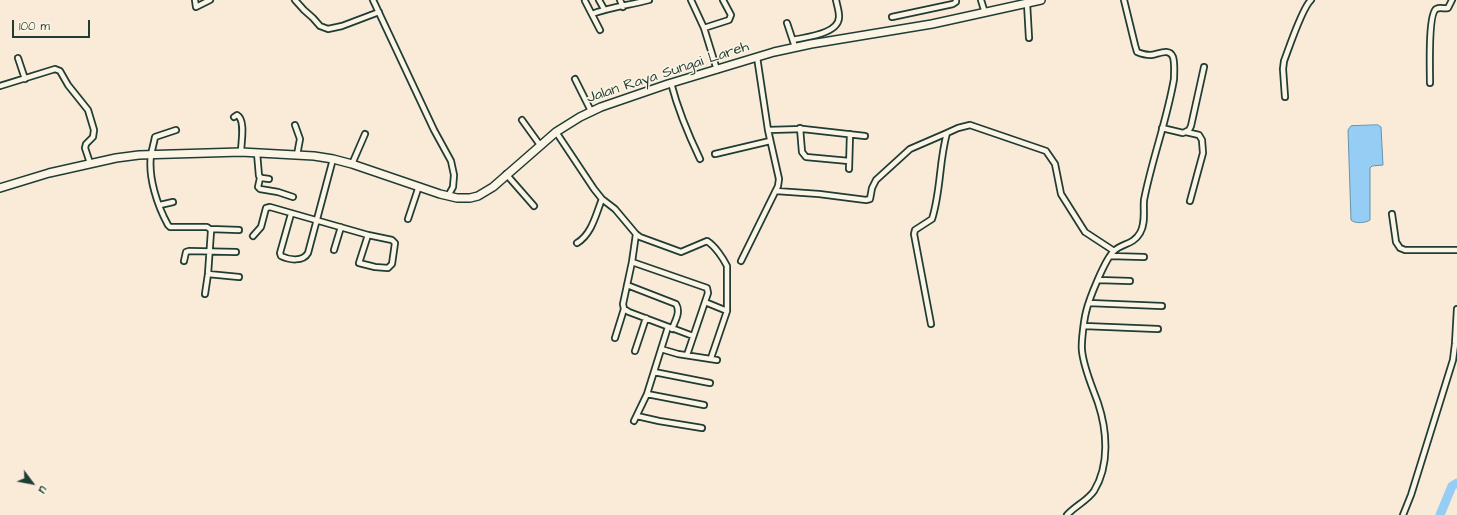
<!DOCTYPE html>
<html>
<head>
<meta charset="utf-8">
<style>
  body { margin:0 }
  #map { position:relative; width:1457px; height:515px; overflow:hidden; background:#faebd8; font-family:"Architects Daughter",sans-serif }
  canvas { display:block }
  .north { position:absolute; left:12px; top:463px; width:40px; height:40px; -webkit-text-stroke:3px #fcf5e5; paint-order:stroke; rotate:122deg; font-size:11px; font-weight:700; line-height:16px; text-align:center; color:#1f3d34 }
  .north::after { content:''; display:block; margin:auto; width:14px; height:18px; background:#1f3d34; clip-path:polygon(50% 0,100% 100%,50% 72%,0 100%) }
  .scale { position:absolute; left:12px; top:20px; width:78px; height:18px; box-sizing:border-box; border:2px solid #1f3d34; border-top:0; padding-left:5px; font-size:12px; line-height:14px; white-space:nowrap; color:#1f3d34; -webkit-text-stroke:3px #fcf5e5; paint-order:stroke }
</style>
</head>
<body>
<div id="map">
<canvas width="1457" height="515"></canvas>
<div class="north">U</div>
<div class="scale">100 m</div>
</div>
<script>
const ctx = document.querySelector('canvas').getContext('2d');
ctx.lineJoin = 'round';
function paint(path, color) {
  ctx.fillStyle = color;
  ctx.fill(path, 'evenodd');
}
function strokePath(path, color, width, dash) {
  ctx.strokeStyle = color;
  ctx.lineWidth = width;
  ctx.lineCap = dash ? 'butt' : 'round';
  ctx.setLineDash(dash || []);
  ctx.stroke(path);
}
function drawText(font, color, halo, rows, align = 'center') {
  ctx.font = font + ' "Architects Daughter",sans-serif';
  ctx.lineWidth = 3;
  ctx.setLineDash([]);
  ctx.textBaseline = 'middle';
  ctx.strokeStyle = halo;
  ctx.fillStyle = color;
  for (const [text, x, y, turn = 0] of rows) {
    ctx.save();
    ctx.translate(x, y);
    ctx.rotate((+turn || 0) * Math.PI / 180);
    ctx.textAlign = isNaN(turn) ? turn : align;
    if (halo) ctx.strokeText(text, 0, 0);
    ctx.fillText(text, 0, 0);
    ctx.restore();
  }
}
const water = new Path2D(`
  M1378 125 1381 127 1383 165 1372 166 1370 168V220C1366 223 1355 224 1351 220L1348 130 1351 126Z`);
paint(water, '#96cdf5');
strokePath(water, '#6693a8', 1);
strokePath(new Path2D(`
  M1440 515 1452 486 1457 483`), '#96cdf5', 9);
const street = new Path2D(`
  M195 0 196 7 210 0
  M295 0 304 10 313 18 320 26 328 29 342 26 379 12
  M373 0 434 130 451 161 454 175 453 187 448 196
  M599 0 604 9
  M620 0 623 7
  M691 0 704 28 717 70
  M981 0 985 13
  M585 1 600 30
  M1027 3 1029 38
  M592 14C610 7 630 5 649 0
  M892 17 953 4 956 2V0
  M787 23 795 47
  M704 28 729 20 731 15 723 0
  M793 40C806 37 840 34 839 16 839 11 837 5 836 0
  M18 58 25 79
  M575 79 591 111
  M671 83C678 110 688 134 700 159
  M1430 83C1430 71 1428 15 1436 9 1440 7 1444 9 1448 8L1452 0
  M0 86 55 69 60 71 68 85 88 110 94 130 93 137 86 144 85 148 90 163
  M1285 97 1283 69 1284 61C1289 48 1302 8 1311 0
  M234 117 237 115C246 120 241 143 241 152
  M522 120 540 145
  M295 125 300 139 297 155
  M800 128 802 152 806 157 849 161
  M1162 128 1183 133 1189 130 1191 126 1204 67
  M176 130 155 137C154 143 152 149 151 155 148 177 157 205 168 225L170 227H207L210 229 211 231 208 274 205 294
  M768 130 803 129 865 136
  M556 132 594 189 602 199 615 209 636 234 640 237 681 252 707 241C715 246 723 258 727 266V311L711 358
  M1186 132 1199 135 1202 140 1203 153 1190 201
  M257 153 259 176 262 178 269 179
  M715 154 770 141
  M352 164 365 134
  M849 169 850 134
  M506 174 534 206
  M260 178 258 187 260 189 278 192 293 197
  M776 191 819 194 866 200 870 199 872 188 876 180 910 149 947 133
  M160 205 173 202
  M291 214 280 253 281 256C289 260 303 262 308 253L333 159
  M1392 214 1396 242 1400 248 1405 250H1457
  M408 219 419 186
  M210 229 239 230
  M636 234 632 262 623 304 624 309 629 312 693 336
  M253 236 261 227 266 208 270 207 368 235 392 240 395 243 392 264 388 268 375 267 359 263 368 235
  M577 243C592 234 596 214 602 199
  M334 250 341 227
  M1110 256 1144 257
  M184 261 186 252 189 251 236 252
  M741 261 778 186 779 179 768 130 757 57
  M632 262 707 288 708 293 687 355
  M208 274 239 277
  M1098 280 1130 281
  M627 285 676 304C681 312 675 321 672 329
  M705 302 727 311
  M1089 303 1162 306
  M931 324 914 234 915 230 932 219C941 191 939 161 947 133L958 128 970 125 1046 151 1055 164 1061 194 1085 232 1114 251
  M1084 326 1158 329
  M615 338 624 309
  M661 349 678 354 717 360
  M635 351 646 318
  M654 372 710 383
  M647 394 704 405
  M637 416 659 421 702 428
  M634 421 647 394 668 327
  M1067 515C1075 506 1087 501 1094 491 1110 465 1107 430 1098 403 1092 386 1084 369 1082 351 1081 343 1084 320 1086 312 1089 299 1105 259 1114 251 1122 243 1133 245 1140 233 1146 223 1143 211 1144 200 1152 159 1167 120 1174 79 1174 72 1175 64 1173 57 1169 47 1157 55 1150 55 1145 55 1142 54 1137 52L1135 45 1124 0
  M1403 515 1411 495 1453 360 1455 344 1457 309`);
const secondary = new Path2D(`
  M0 188 49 173 116 158 139 155 241 152 314 156 333 159 352 164 440 194 457 198H470L478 196 493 187 556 132 580 117 601 107 668 84 774 52 811 44 932 24 1041 0`);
strokePath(street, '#1f3d34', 8);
strokePath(secondary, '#1f3d34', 10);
strokePath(street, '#fcf5e5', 4.5);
strokePath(secondary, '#fcf5e5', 7);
drawText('15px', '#1f3d34', '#fcf5e5', [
  ["Jalan Raya Sungai Lareh",668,73,-18]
]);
</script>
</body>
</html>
